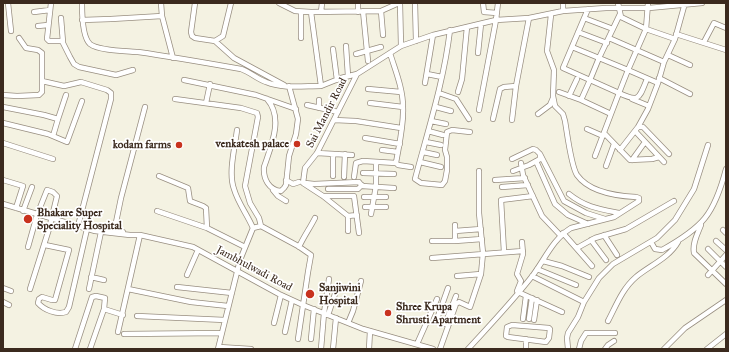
<!DOCTYPE html>
<html>
<head>
<meta charset="utf-8">
<style>
  body { margin:0 }
  #map { position:relative; width:729px; height:352px; overflow:hidden; background:#f4f2e2; font-family:"IM FELL Great Primer",serif }
  canvas { display:block }
  .frame { position:absolute; inset:0; border:4px solid #3b2a1e; pointer-events:none }
</style>
</head>
<body>
<div id="map">
<canvas width="729" height="352"></canvas>
<div class="frame"></div>
</div>
<script>
const ctx = document.querySelector('canvas').getContext('2d');
ctx.lineJoin = 'round';
function strokePath(path, color, width, dash) {
  ctx.strokeStyle = color;
  ctx.lineWidth = width;
  ctx.lineCap = dash ? 'butt' : 'round';
  ctx.setLineDash(dash || []);
  ctx.stroke(path);
}
function drawText(font, color, halo, rows, align = 'center') {
  ctx.font = font + ' "IM FELL Great Primer",serif';
  ctx.lineWidth = 3.5;
  ctx.setLineDash([]);
  ctx.textBaseline = 'middle';
  ctx.strokeStyle = halo;
  ctx.fillStyle = color;
  for (const [text, x, y, turn = 0] of rows) {
    ctx.save();
    ctx.translate(x, y);
    ctx.rotate((+turn || 0) * Math.PI / 180);
    ctx.textAlign = isNaN(turn) ? turn : align;
    if (halo) ctx.strokeText(text, 0, 0);
    ctx.fillText(text, 0, 0);
    ctx.restore();
  }
}
const minor = new Path2D(`
  M8 3 11 31
  M51 3 47 39 49 41H62L70 57 74 64 79 67 116 75 133 70
  M82 3C82 13 82 37 90 44 99 51 127 51 138 52 173 57 207 63 241 69 250 72 257 79 266 82 283 89 303 86 321 86
  M195 3 191 32 192 36 195 38 215 41 223 36 231 3
  M279 3 295 11 311 12 381 11 399 3
  M400 3 401 46
  M415 3 416 41
  M483 3 484 12 497 13
  M618 3 621 17 646 29 675 39 685 3
  M648 3 646 29 628 70 658 83 664 62 675 39
  M588 9 563 68 590 80 581 100 611 114 619 93C640 103 639 98 647 79
  M363 11 368 61
  M381 11 383 35
  M563 11 606 8H649L702 3
  M34 12 50 10
  M301 12V38
  M311 12 321 86 341 78 357 74 401 46 433 35 496 20 529 18 563 11V3
  M321 12 322 3
  M358 12V3
  M162 16 173 58
  M61 18 63 42
  M584 18 613 29
  M82 20 111 19 162 16 161 3
  M38 26 48 25
  M450 30C444 81 428 130 415 179L421 183 442 185 445 181 447 170V157L445 150 447 132 452 130 470 132
  M578 32 607 43
  M676 34 726 50
  M609 38 664 62
  M215 41 234 58 284 85
  M704 42 714 23 726 28
  M346 46 348 76
  M572 47 599 58 620 14
  M333 49 337 80
  M478 53 481 24
  M356 54 381 47
  M668 55 690 65
  M599 58 628 70 619 93 590 80Z
  M427 74 442 77
  M659 78 690 94
  M184 80 256 95 296 109
  M42 81 64 86 81 82 107 90 111 93V99L78 226
  M425 83 433 35
  M368 89 401 92
  M458 92 462 79 467 27
  M559 92 581 100
  M439 93 456 99 469 119
  M3 95 17 96 39 95 42 92V53L38 50 26 48 19 38
  M569 96 577 79
  M175 99 241 108 257 113 258 117 245 186 250 203 259 218 261 226
  M267 99C284 118 271 146 264 167 263 179 269 190 281 191L284 188 286 185 289 156 296 134 298 119 289 86
  M632 99 649 106
  M206 103 210 84
  M370 103 403 107
  M307 105 338 112
  M3 107 44 115 58 119 53 136
  M436 107 451 111
  M319 108V100
  M479 110 496 20 498 3
  M538 114 550 105 553 98
  M58 119 66 95
  M493 119 500 89 504 87 516 86
  M334 120 356 121 401 128
  M512 120 516 86 529 18
  M431 121 446 124
  M3 123 48 134 67 142 82 101
  M638 127 648 109 658 83
  M587 129 603 136
  M428 131 443 135
  M635 131 664 162
  M604 133 630 160 652 159 659 157
  M365 138 400 144
  M426 142 441 145
  M3 143 53 159
  M382 150 398 152
  M620 150 638 127H643L669 154
  M423 152 437 155
  M317 153 352 155
  M540 154 564 201 586 213 605 219
  M595 156 611 114
  M512 159 533 149 536 150 540 154V159L529 165 513 171
  M632 160 645 142
  M536 161 555 204 568 215 588 224
  M420 162 441 167
  M396 163 398 165 411 167
  M521 163 523 175 542 216 561 236
  M606 166 614 144
  M363 173 394 174
  M159 176 188 188 190 201 203 206 206 208 207 228 245 247
  M333 176V154
  M344 177 345 154
  M354 177 356 163 363 161 396 163C399 145 404 125 403 107 403 88 395 70 390 53
  M3 180 23 186 16 208
  M286 180 293 184 299 182
  M495 180 525 178
  M305 183 314 184 359 182 362 186 394 188
  M502 187 528 185
  M328 189H358L362 185
  M273 190 278 196 286 201
  M569 194C585 207 599 209 619 213
  M323 196H354L359 233
  M364 197H386
  M3 204 95 231 130 235H140L193 247 279 294 303 305 363 329 433 349
  M365 207H386
  M23 211 32 187
  M157 211 207 228
  M371 214 376 186V163
  M357 215 348 216 323 196 303 183 305 168 317 153 357 74
  M83 225 123 232
  M701 225C698 233 692 243 694 253L726 284
  M253 228 261 226 298 246 311 255 308 272 298 339
  M723 230 726 233
  M348 231V216
  M455 231 481 229
  M114 232 121 198 145 107
  M563 233 592 266
  M604 235 617 255
  M591 240 606 260
  M432 241H455V225
  M455 241 482 239
  M716 241 726 250
  M651 242 655 249 662 250C703 227 714 215 726 169
  M45 245 69 250 55 300H52L42 297 39 299 38 303C44 310 57 315 66 312L69 307 87 229
  M28 247 37 215 47 190 53 192 57 196 49 229 30 289
  M299 247C304 236 310 228 315 218
  M577 248 595 238 626 229 674 201
  M708 249 726 267
  M504 252 501 200 533 196
  M432 258 523 251
  M543 261 562 266 589 277
  M537 269 576 285
  M187 275 198 250
  M708 275 726 255
  M457 276 481 274
  M532 276 584 302
  M91 277 104 280
  M177 287 232 293
  M3 288 11 291
  M448 288 437 319 445 324 456 296
  M89 289 101 232
  M128 289 191 302 228 306
  M517 291 521 281 517 274 523 254 522 242
  M518 292 562 312
  M3 302 9 305
  M104 309 123 315
  M328 315 338 285
  M137 316 225 320
  M523 319 526 296
  M529 319 532 298
  M534 320 537 300
  M608 321C616 306 622 289 636 277 649 266 669 258 678 242
  M274 323 281 295
  M348 323 353 311 361 281
  M512 325 549 328 550 329 549 338 546 342 508 337 506 336 507 327Z
  M118 332 140 235
  M285 332 292 300
  M124 334 222 333
  M311 339 314 309
  M417 344 437 299
  M219 347 251 349
  M75 349 92 297 96 296 105 298 104 309 90 349
  M218 349 240 260 253 228C247 214 238 203 234 189 228 173 235 147 237 130
  M321 349 324 313 329 279
  M333 349 336 318
  M369 349 370 331
  M440 349 456 304 459 302 470 307 481 274 483 253 479 213V171
  M468 349C490 325 513 301 533 275 545 259 553 239 571 228L614 217 639 201V198L636 197C616 196 589 192 577 175 571 166 567 132 565 121L563 114 555 106 553 96 554 70 547 51 551 15
  M526 349V339
  M568 349 567 338 568 333 578 317 584 302 599 278 613 264 657 238 675 220 694 189 708 145
  M579 349 581 341 586 333H615
  M605 349 608 345 614 341
  M664 349 685 328 726 300
  M707 349 726 334`);
strokePath(minor, '#988e80', 6);
strokePath(minor, '#fff', 4.5);
for (const [x, y, r, color] of [
  [297,144,4,"#c8321e"],
  [179,145,4,"#c8321e"],
  [28,219,5,"#c8321e"],
  [310,294,5,"#c8321e"],
  [388,313,4,"#c8321e"]
]) {
  const dot = new Path2D();
  dot.arc(x, y, r, 0, 2 * Math.PI);
  ctx.fillStyle = color;
  ctx.fill(dot);
  strokePath(dot, '#fff', 1.5);
}
drawText('11px', '#3b2a1e', '#fff', [
  ["Sai Mandir Road",327,113,-63],
  ["Jambhulwadi Road",254,269,28]
]);
drawText('bold 11px', '#3b2a1e', '#fff', [
  ["venkatesh palace",289,144,"right"],
  ["kodam farms",171,145,"right"],
  ["Bhakare Super",37,213],
  ["Speciality Hospital",37,226],
  ["Sanjiwini",319,288],
  ["Hospital",319,301],
  ["Shree Krupa",396,307],
  ["Shrusti Apartment",396,320]
], 'left');
</script>
</body>
</html>
